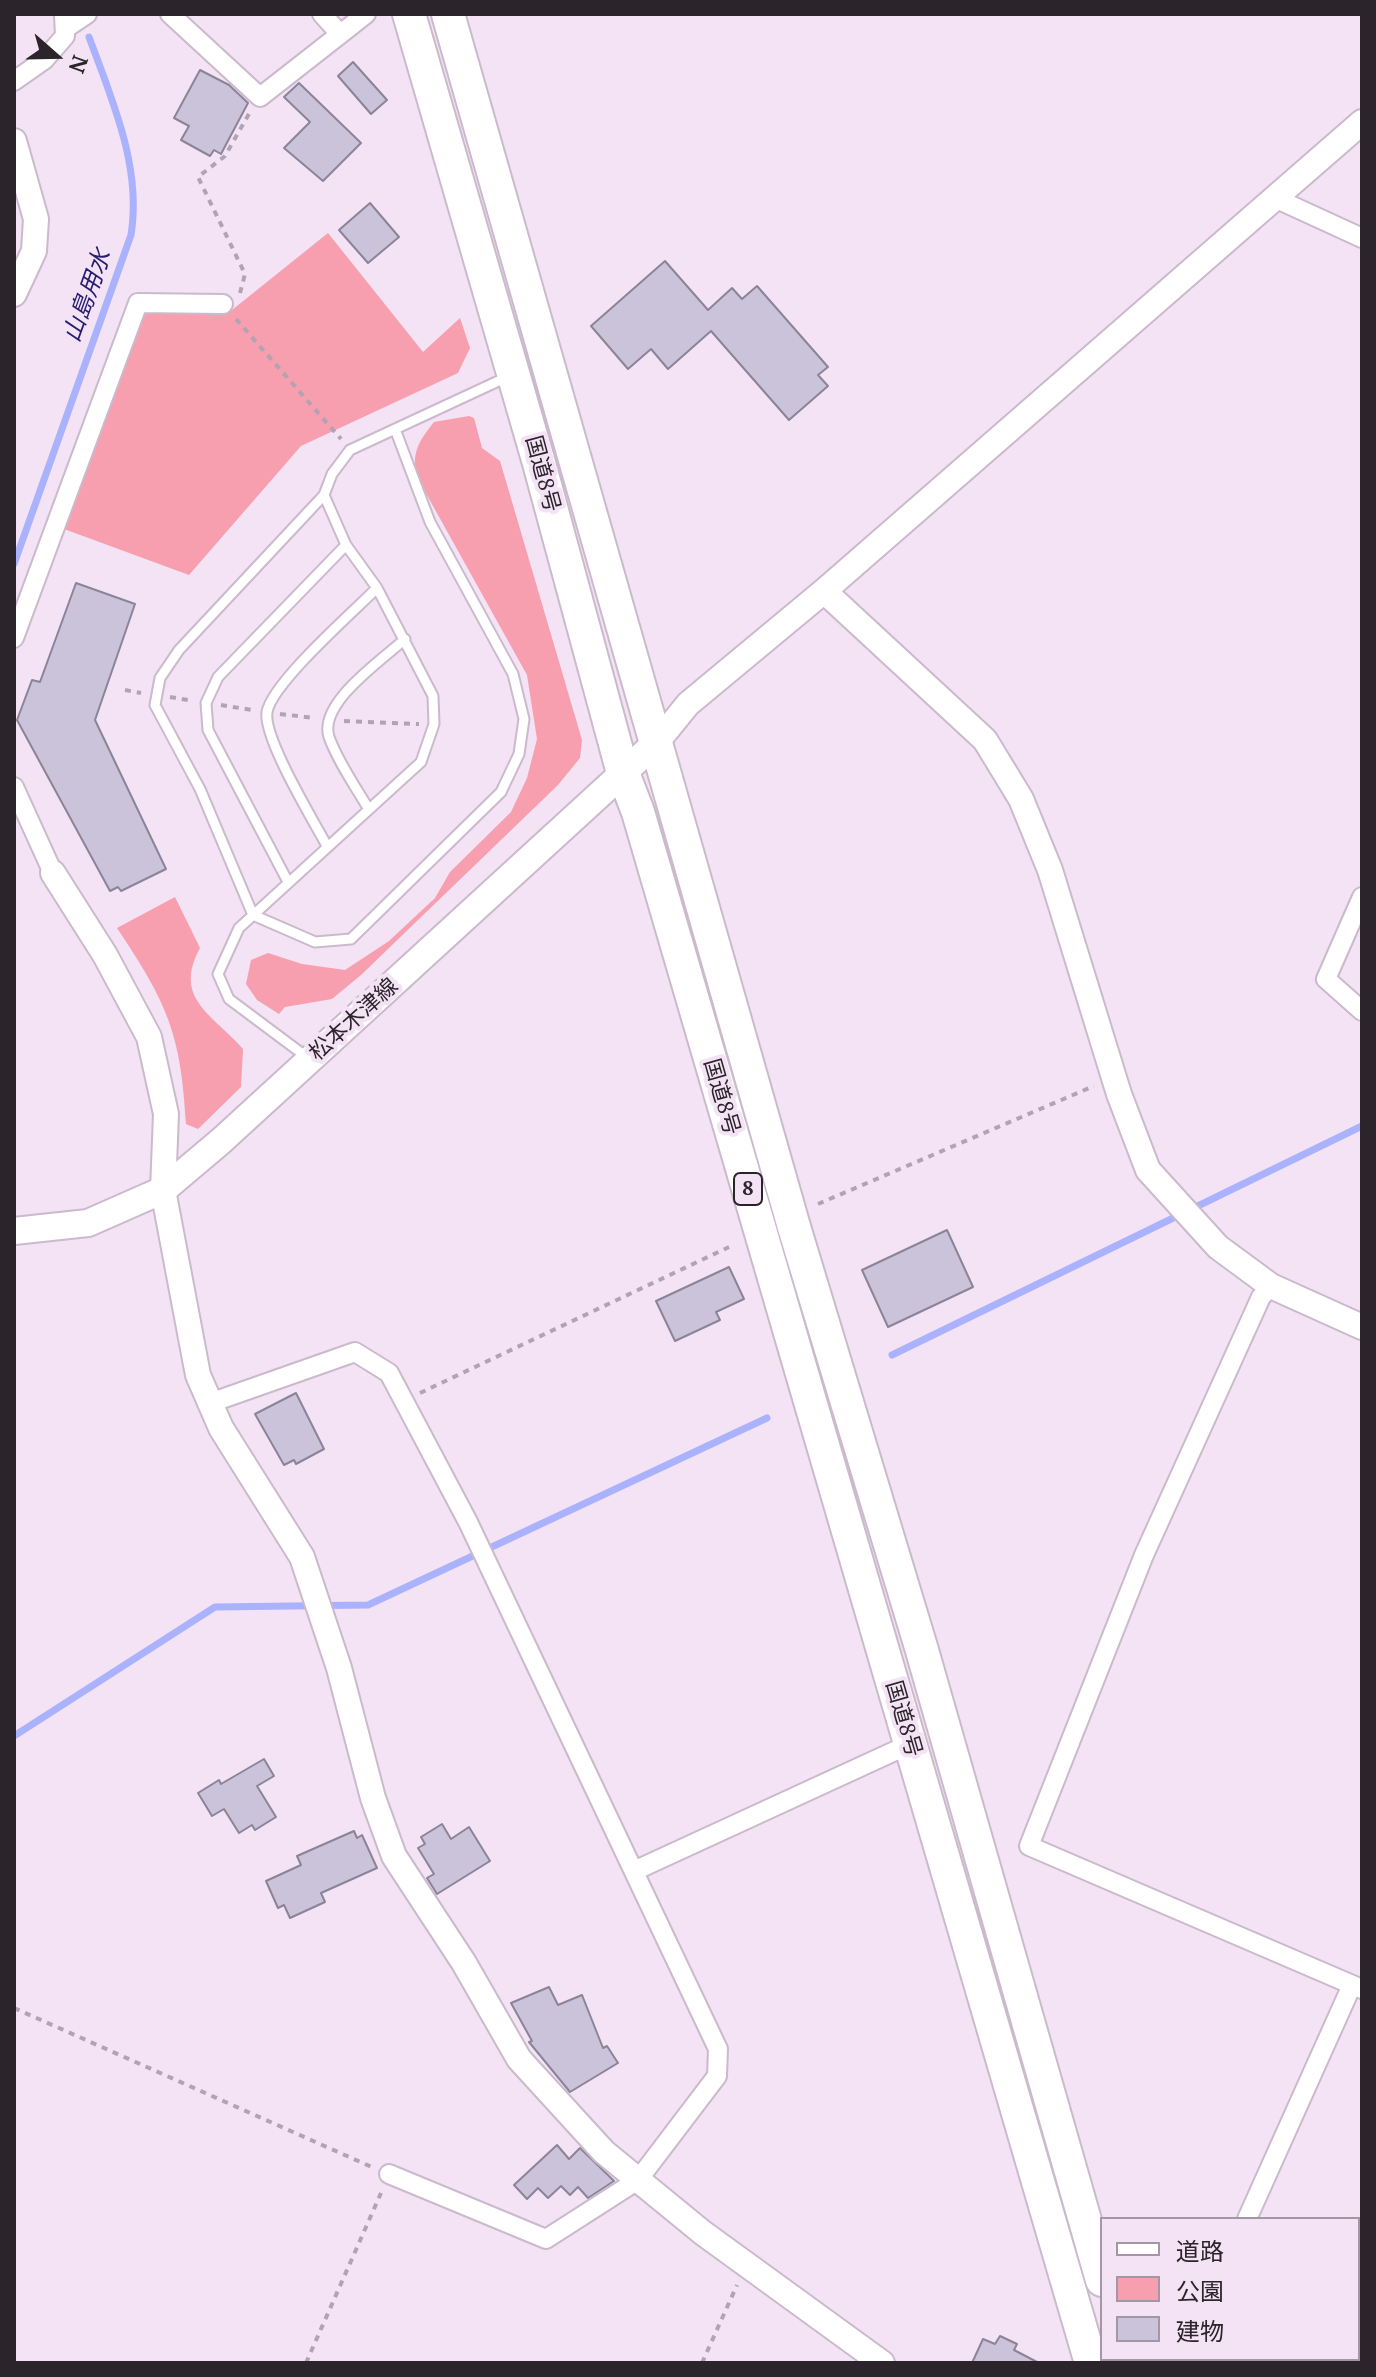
<!DOCTYPE html>
<html>
<head>
<meta charset="utf-8">
<style>
  body { margin:0 }
  #map { position:relative; width:1376px; height:2377px; overflow:hidden; background:#f4e2f5; font-family:"PT Serif","Noto Sans JP",serif }
  canvas { display:block }
  .frame { position:absolute; inset:0; border:16px solid #2b242b; pointer-events:none }
  .legend { position:absolute; left:1100px; top:2217px; width:260px; height:144px; box-sizing:border-box; background:#f4e2f5; border:2px solid #a496a4; margin:0; padding:10px 14px; list-style:none; font-size:24px; color:#2b242b }
  .legend li { display:flex; align-items:center; gap:16px; height:40px }
  .legend b { width:40px; border:2px solid #a496a4 }
  .north { position:absolute; left:16px; top:16px; width:80px; height:80px; -webkit-text-stroke:6px #f4e2f5; paint-order:stroke; rotate:110deg; font-size:22px; font-weight:700; line-height:32px; text-align:center; color:#2b242b }
  .north::after { content:''; display:block; margin:auto; width:28px; height:36px; background:#2b242b; clip-path:polygon(50% 0,100% 100%,50% 72%,0 100%) }
</style>
</head>
<body>
<div id="map">
<canvas width="1376" height="2377"></canvas>
<div class="frame"></div>
<ul class="legend">
<li><b style="height:10px;background:#fff"></b>道路</li>
<li><b style="height:22px;background:#f79eaf"></b>公園</li>
<li><b style="height:22px;background:#cbc3da"></b>建物</li>
</ul>
<div class="north">N</div>
</div>
<script>
const ctx = document.querySelector('canvas').getContext('2d');
ctx.lineJoin = 'round';
function paint(path, color) {
  ctx.fillStyle = color;
  ctx.fill(path, 'evenodd');
}
function strokePath(path, color, width, dash) {
  ctx.strokeStyle = color;
  ctx.lineWidth = width;
  ctx.lineCap = dash ? 'butt' : 'round';
  ctx.setLineDash(dash || []);
  ctx.stroke(path);
}
function drawText(font, color, halo, rows, align = 'center') {
  ctx.font = font + ' "PT Serif","Noto Sans JP",serif';
  ctx.lineWidth = 8;
  ctx.setLineDash([]);
  ctx.textBaseline = 'middle';
  ctx.strokeStyle = halo;
  ctx.fillStyle = color;
  for (const [text, x, y, turn = 0] of rows) {
    ctx.save();
    ctx.translate(x, y);
    ctx.rotate((+turn || 0) * Math.PI / 180);
    ctx.textAlign = isNaN(turn) ? turn : align;
    if (halo) ctx.strokeText(text, 0, 0);
    ctx.fillText(text, 0, 0);
    ctx.restore();
  }
}
paint(new Path2D(`
  M328 233 423 352 460 318 470 348 458 373 301 446 189 575 64 529 139 319 150 311 212 314 232 310Z
  M469 416 474 418 482 448 500 461 582 740 580 758 558 785 361 975 332 999 285 1007 279 1014 257 1000 246 984 251 960 268 953 302 964 345 970 389 941 435 898 450 872 511 812 527 778 537 739 527 675 418 479C410 454 419 441 434 422Z
  M175 897 200 948C172 999 214 1015 243 1049L241 1087 198 1129 186 1124C181 1033 167 1003 117 928Z`), '#f79eaf');
strokePath(new Path2D(`
  M14 564 131 235C142 167 112 100 89 37
  M892 1355 1362 1126
  M14 1736 215 1607 368 1605 767 1418`), '#aab2fe', 7);
const building = new Path2D(`
  M353 62 387 100 371 114 338 76Z
  M200 70 229 85 248 103 221 154 214 150 210 156 181 140 189 126 174 118Z
  M299 83 361 143 323 181 284 148 310 122 284 97Z
  M370 203 399 237 368 263 339 230Z
  M665 261 708 310 732 288 742 299 757 286 828 367 818 375 828 386 789 420 711 331 668 369 651 349 628 369 591 326Z
  M76 583 135 604 95 720 166 869 121 891 118 887 110 891 17 720 32 680 40 682Z
  M947 1230 973 1287 888 1327 862 1270Z
  M729 1267 744 1299 716 1312 720 1320 675 1341 656 1301Z
  M296 1393 324 1449 296 1464 294 1460 284 1465 255 1414Z
  M264 1759 274 1776 257 1786 276 1817 255 1830 252 1825 239 1833 224 1809 212 1816 198 1793 219 1780 221 1784Z
  M442 1824 451 1839 469 1827 490 1861 437 1894 427 1878 434 1874 418 1848 425 1844 421 1837Z
  M354 1831 357 1838 362 1835 377 1868 321 1893 325 1902 290 1918 284 1905 278 1908 266 1881 301 1865 297 1856Z
  M549 1987 558 2005 582 1995 603 2048 607 2046 618 2063 570 2092 529 2042 532 2041 511 2003Z
  M557 2145 569 2159 580 2148 614 2181 588 2198 578 2187 570 2195 561 2186 548 2198 538 2188 527 2199 514 2185Z
  M1000 2336 1017 2344 1014 2350 1039 2363H972L983 2339 995 2344Z`);
paint(building, '#cbc3da');
strokePath(building, '#8b8499', 2);
const service = new Path2D(`
  M324 495 179 650 160 678 155 705 200 789 253 915 315 942 351 939 501 792 519 754 524 719 513 674 430 522 395 429
  M368 808C355 786 338 762 329 737 318 703 382 660 405 639
  M327 846C313 820 263 738 267 712 272 683 353 612 377 588
  M288 882 208 730 206 703 218 677 346 545
  M308 1058 229 999 218 974 239 928 421 762 434 724 433 696 377 588 346 545 324 495 332 474 350 450 507 377`);
const minor = new Path2D(`
  M170 14 260 97 366 14
  M322 14 340 34
  M66 28 87 14
  M14 81 44 60 65 36 64 14
  M1277 199 1362 238
  M14 638 138 303 223 304
  M14 787 53 873
  M1362 897 1326 979 1362 1011
  M1271 1286 1261 1297 1144 1555 1029 1846 1362 1989
  M210 1403 355 1352 389 1373 468 1522 718 2049 717 2076 638 2180 546 2239 389 2174
  M634 1871 910 1744
  M1247 2219 1352 1985
  M1358 2330 1362 2332
  M1314 2363 1316 2359`);
const tertiary = new Path2D(`
  M14 141 36 219 34 251 14 294
  M824 591 985 740 1021 799 1050 870 1119 1094 1148 1170 1218 1247 1271 1286 1362 1327
  M658 741 688 704 824 591 1362 122
  M53 873 105 955 149 1037 166 1114 163 1190 198 1375 221 1428 302 1557 339 1668 373 1798 394 1856 464 1963 519 2059 604 2152 703 2233 882 2363`);
const secondary = new Path2D(`
  M14 1231 88 1223 163 1190 221 1141 658 741`);
const trunk = new Path2D(`
  M409 14 539 463 623 773 638 812 1091 2363
  M448 14 794 1227 921 1647 1102 2280
  M1124 2359 1125 2363`);
strokePath(service, '#cbb9cc', 13);
strokePath(minor, '#cbb9cc', 22);
strokePath(tertiary, '#cbb9cc', 28);
strokePath(secondary, '#cbb9cc', 30);
strokePath(trunk, '#cbb9cc', 36);
strokePath(new Path2D(`
  M240 293 245 274 198 177 225 156 250 112
  M236 319 341 439
  M125 690 141 693
  M170 697 193 701
  M221 705 252 710
  M280 714 315 718
  M344 721 419 724
  M818 1204 1094 1086
  M420 1393 729 1247
  M14 2008 374 2168
  M306 2363 381 2193
  M702 2363 737 2285`), '#b2a3b3', 4, [6, 6]);
strokePath(service, '#fff', 9);
strokePath(minor, '#fff', 18);
strokePath(tertiary, '#fff', 24);
strokePath(secondary, '#fff', 26);
strokePath(trunk, '#fff', 32);
for (const [x, y, w] of [
  [748,1189,28]
]) {
  const box = new Path2D();
  box.roundRect(x - w / 2, y - 16, w, 32, 6);
  ctx.fillStyle = '#f4e2f5';
  ctx.fill(box);
  strokePath(box, '#2b242b', 2);
}
drawText('bold 20px', '#2b242b', null, [
  ["8",748,1189]
]);
drawText('22px', '#2b242b', '#f4e2f5', [
  ["国道8号",542,474,75],
  ["松本木津線",354,1020,-42],
  ["国道8号",721,1097,74],
  ["国道8号",903,1719,74]
]);
drawText('italic 24px', '#261d72', '#f4e2f5', [
  ["山島用水",88,296,-70]
]);
</script>
</body>
</html>
